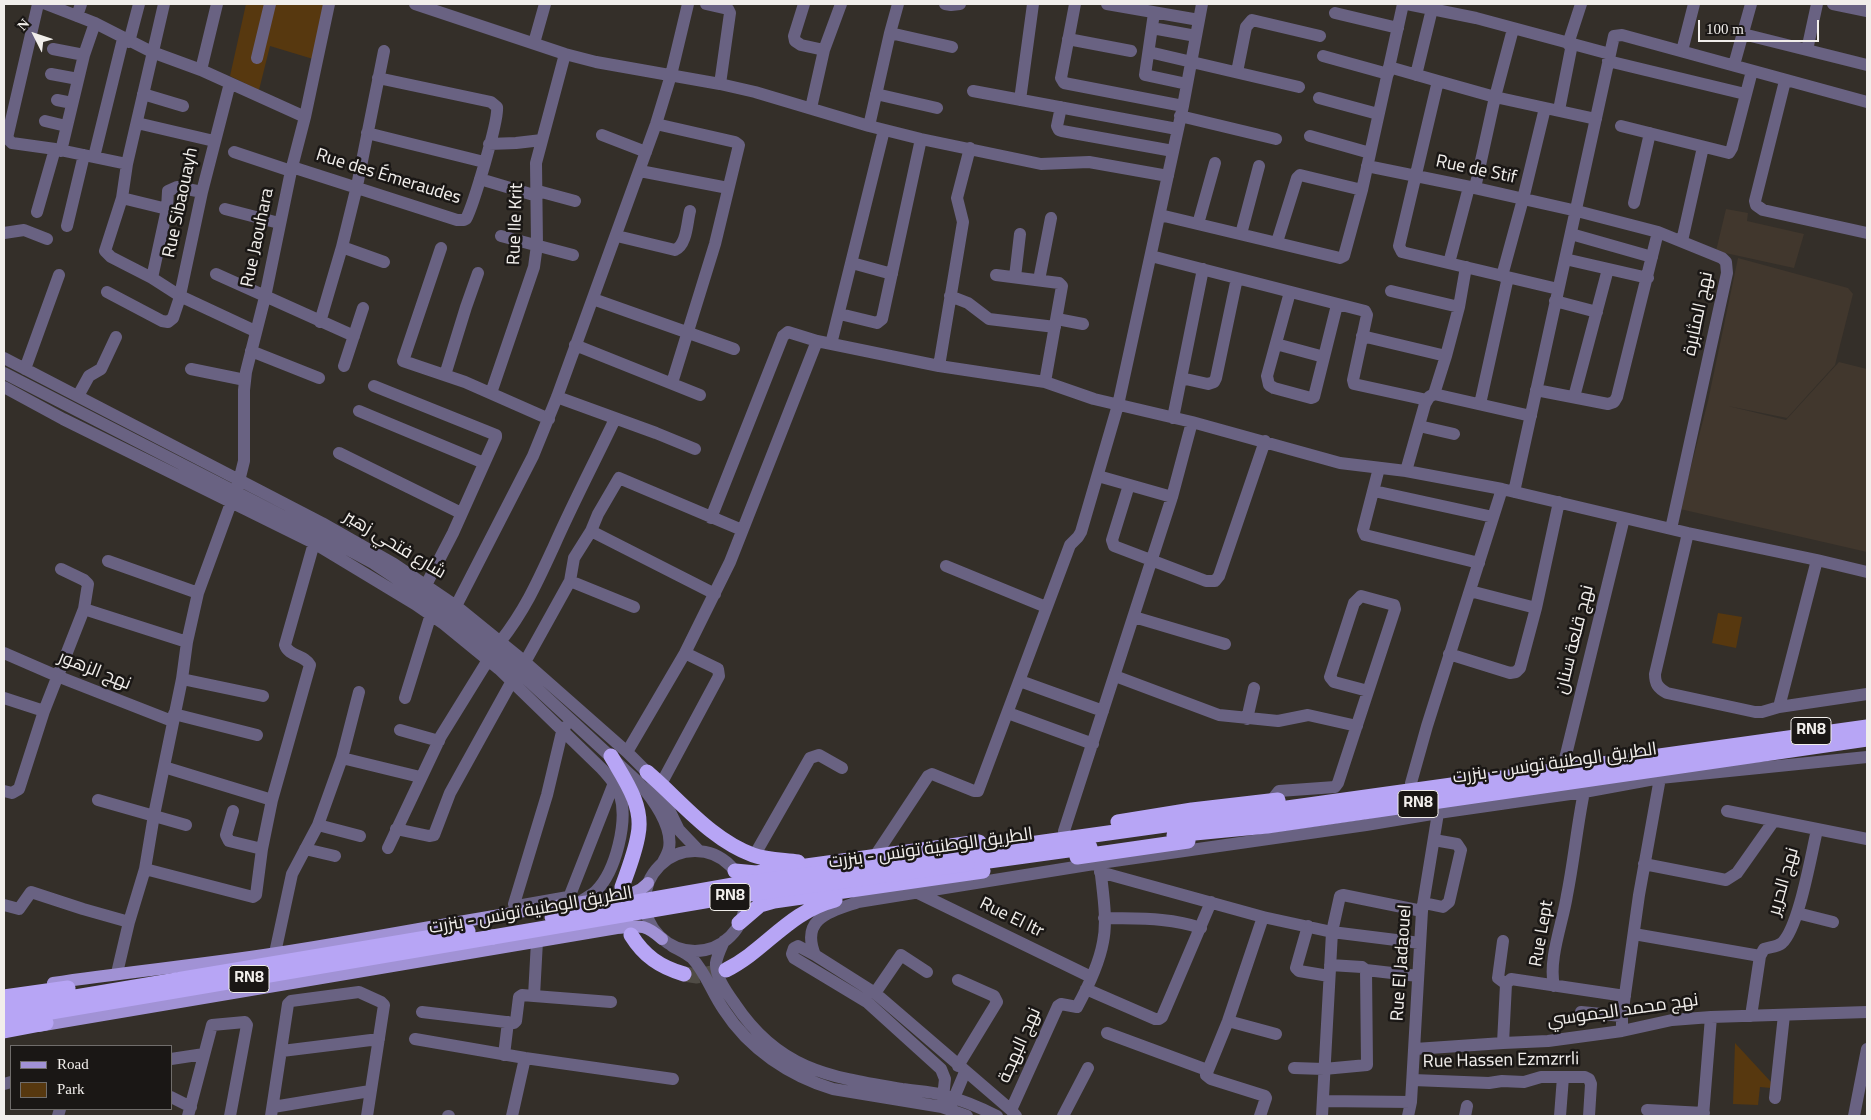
<!DOCTYPE html>
<html>
<head>
<meta charset="utf-8">
<style>
  body { margin:0 }
  #map { position:relative; width:1871px; height:1120px; overflow:hidden; background:#342f29; font-family:Georgia,serif }
  canvas { display:block }
  .frame { position:absolute; inset:0; border:5px solid #f1eeeb; pointer-events:none }
  .legend { position:absolute; left:10px; top:1045px; width:162px; height:65px; box-sizing:border-box; background:#1a1715; border:1px solid #706d6b; margin:0; padding:6px 9px; list-style:none; font-size:15px; color:#f1eeeb }
  .legend li { display:flex; align-items:center; gap:10px; height:25px }
  .legend b { width:25px; border:1px solid #706d6b }
  .north { position:absolute; left:10px; top:10px; width:50px; height:50px; -webkit-text-stroke:4px #1a1715; paint-order:stroke; rotate:311deg; font-size:14px; font-weight:700; line-height:20px; text-align:center; color:#f1eeeb }
  .north::after { content:''; display:block; margin:auto; width:18px; height:22px; background:#f1eeeb; clip-path:polygon(50% 0,100% 100%,50% 72%,0 100%) }
  .scale { position:absolute; left:1698px; top:20px; width:121px; height:22px; box-sizing:border-box; border:2px solid #f1eeeb; border-top:0; padding-left:6px; font-size:15px; line-height:18px; white-space:nowrap; color:#f1eeeb; -webkit-text-stroke:4px #1a1715; paint-order:stroke }
</style>
</head>
<body>
<div id="map">
<canvas width="1871" height="1120"></canvas>
<div class="frame"></div>
<ul class="legend">
<li><b style="height:6px;background:#a192d5"></b>Road</li>
<li><b style="height:14px;background:#57380f"></b>Park</li>
</ul>
<div class="north">N</div>
<div class="scale">100 m</div>
</div>
<script>
const ctx = document.querySelector('canvas').getContext('2d');
ctx.lineJoin = 'round';
function paint(path, color) {
  ctx.fillStyle = color;
  ctx.fill(path, 'evenodd');
}
function strokePath(path, color, width, dash) {
  ctx.strokeStyle = color;
  ctx.lineWidth = width;
  ctx.lineCap = dash ? 'butt' : 'round';
  ctx.setLineDash(dash || []);
  ctx.stroke(path);
}
function drawText(font, color, halo, rows, align = 'center') {
  ctx.font = font + ' Georgia,Cairo,serif';
  ctx.lineWidth = 5;
  ctx.setLineDash([]);
  ctx.textBaseline = 'middle';
  ctx.strokeStyle = halo;
  ctx.fillStyle = color;
  for (const [text, x, y, turn = 0] of rows) {
    ctx.save();
    ctx.translate(x, y);
    ctx.rotate((+turn || 0) * Math.PI / 180);
    ctx.textAlign = isNaN(turn) ? turn : align;
    if (halo) ctx.strokeText(text, 0, 0);
    ctx.fillText(text, 0, 0);
    ctx.restore();
  }
}
paint(new Path2D(`
  M1726 209 1748 213 1747 221 1804 234 1794 268 1716 251Z
  M1738 258 1848 288 1853 294 1835 365 1787 418 1728 406 1786 420 1839 362 1867 369V552L1680 509 1708 401Z`), '#41372d');
paint(new Path2D(`
  M246 4H324L313 59 270 46 259 90 230 76Z
  M1718 613 1742 617 1736 648 1712 643Z
  M1735 1043 1771 1082V1088L1760 1087 1758 1105 1733 1104Z`), '#57380f');
strokePath(new Path2D(`
  M684 974 697 976 726 970`), '#504c46', 15, [15, 8]);
strokePath(new Path2D(`
  M38 4 7 138 12 143 55 149 127 164
  M46 4 95 23 152 52 201 70 305 117
  M164 4 127 164 122 198 105 251 111 257 152 278 180 296 255 331
  M415 4 565 54 596 62 720 84 755 92 869 126 921 139 1041 164 1089 162 1168 176
  M706 4 728 9 730 13 720 84
  M804 4 794 36 795 41 801 45 824 50
  M945 4 951 5 960 4
  M1075 4 1061 78 1064 83 1183 106
  M1107 4 1199 20
  M1407 4 1476 18 1610 54
  M1833 4 1867 11
  M1154 13 1145 75 1187 84
  M1335 13 1398 28
  M77 16 81 4
  M1152 28 1196 36
  M890 33 952 47
  M1743 34 1867 65
  M1068 39 1131 51
  M129 42 139 4
  M534 43 545 4
  M1568 44 1581 4
  M53 49 84 55
  M1807 50 1817 4
  M1682 51 1694 4
  M1149 52 1299 87
  M1323 56 1388 74
  M257 58 270 4
  M1608 61 1745 94
  M1734 65 1751 4
  M1389 67 1438 81
  M201 70 217 4
  M1237 72 1246 27 1252 20 1320 36
  M51 74 78 79
  M1416 75 1432 9
  M1785 81 1755 201 1756 205 1763 210 1867 233
  M973 91 1177 129
  M143 94 183 106
  M876 94 937 108
  M1319 98 1378 114
  M57 100 72 103
  M1020 100 1033 4
  M1061 107 1057 126 1059 130 1062 131 1173 151
  M811 108 824 50 841 4
  M1559 110 1572 44
  M1180 116 1276 139
  M45 121 66 126
  M137 123 214 141
  M656 124 735 142 739 145 715 244 672 383
  M869 126 890 33 898 4
  M1621 126 1729 153 1732 148 1752 71
  M367 133 484 162
  M602 135 646 152
  M1310 136 1370 153
  M489 144 516 143 542 140
  M61 151 84 55 95 23
  M234 152 291 171
  M94 157 123 39
  M1367 166 1475 188 1577 211 1658 232 1722 258 1726 262 1727 273 1671 529
  M292 167 457 220H464L466 219C473 206 499 120 497 107L491 102 378 78
  M640 171 728 188
  M480 179 537 196
  M1475 188 1495 97 1513 29
  M538 191 575 201
  M122 198 167 209
  M1634 203 1650 133
  M225 209 279 223
  M37 212 55 149
  M1160 215 1340 258 1344 256 1362 190 1403 4
  M1198 224 1215 163
  M67 226 84 155
  M4 233 24 230 47 239
  M1241 234 1259 166
  M1571 234 1652 257
  M501 236 573 255
  M617 236 675 250C687 245 687 222 690 211
  M1682 241 1703 147
  M1277 242 1297 178 1300 175 1362 190
  M342 247 384 262
  M441 248 403 361 465 382 549 419
  M1151 256 1365 311 1367 315 1353 380 1354 384 1427 400
  M1565 259 1648 278
  M852 263 892 274
  M1449 263 1469 187
  M216 274 354 336
  M996 275 1059 283 1062 286 1045 382
  M1502 276 1523 199 1545 108
  M1015 277 1020 234
  M152 278 167 209 168 191 177 187 202 192
  M1039 280 1051 218
  M1558 289 1406 253 1402 252 1399 246 1438 81 1495 97 1596 119
  M1391 291 1459 307
  M107 292 162 321 168 322 173 318 179 300 202 192 230 83
  M1290 292 1267 376 1269 385 1274 388 1311 398 1314 397 1337 305
  M950 296 968 303 989 319 1055 327
  M593 299 734 349
  M1555 301 1597 312
  M840 314 877 323 882 319 921 139
  M1057 319 1083 324
  M320 322 342 247 357 186 384 51
  M1362 336 1446 356
  M831 344 884 130
  M1276 344 1324 357
  M575 345 700 395
  M251 351 319 378
  M4 358 322 523 394 564 456 606 525 662 627 752 647 772 662 795 679 830 699 851
  M344 366 363 308
  M939 366 963 222 957 198 970 148
  M25 369 59 275
  M191 369 245 380
  M4 373 349 550 373 563 451 615 519 672 639 783C652 798 673 826 669 848 668 853 665 858 663 862
  M445 375 466 307 478 273
  M1181 378 1208 384 1214 382 1216 378 1237 278
  M374 386 496 435V437L453 533 426 585
  M4 387 63 419 314 543 415 604 444 624 499 669 602 769C609 777 617 785 620 795 628 821 616 871 596 891 592 895 585 898 580 902
  M1536 390 1608 404 1614 402 1617 397 1658 232
  M491 393 534 267 537 245 536 163 565 54
  M1434 394 1531 416
  M78 396 89 376 101 369 116 337
  M557 397 656 433 695 449
  M1574 397 1608 269
  M1480 404 1508 277
  M359 411 484 463
  M1173 418 1203 269
  M1419 426 1454 434
  M339 453 461 513
  M1379 468 1363 530 1365 535 1479 563
  M1406 471 1425 404 1429 397 1434 394 1446 356 1459 307 1466 267
  M1098 476 1172 497
  M1129 485 1112 540 1114 546 1206 581H1215L1219 576 1265 441
  M1374 491 1493 517
  M1514 492 1614 36 1622 35 1867 102
  M711 518 783 336 788 332 817 341
  M591 531 715 594
  M1688 533 1655 674C1655 684 1658 688 1667 693L1755 712H1762L1779 707 1867 694
  M108 561 198 593
  M946 566 1046 607
  M570 581 634 607
  M1470 591 1536 608
  M456 606 533 456 557 397 656 124 671 75 688 4
  M84 609 187 642
  M1134 617 1225 644
  M500 642C525 610 537 583 554 546 573 503 595 461 615 419
  M4 653 57 676 172 721
  M1449 654 1510 673 1516 672 1520 668 1536 608 1559 502
  M525 662 570 581 574 558 591 531 598 514 619 478 742 530
  M1115 676 1219 715 1278 721 1308 715 1357 726
  M182 679 263 696
  M1020 681 1103 711
  M4 698 44 711
  M405 698 431 614
  M1779 707 1817 560
  M1008 713 1093 744
  M174 714 257 735
  M1247 719 1254 688
  M565 727 562 732 547 795 514 904 517 906 568 897 570 895 614 783
  M400 730 439 741
  M627 752 685 653 730 562 817 341 939 366 1045 382 1094 399 1192 422 1340 463 1406 471 1502 489 1688 533 1817 560 1867 572
  M342 758 420 777
  M164 767 272 800
  M1562 771 1624 518
  M1411 783 1427 726 1502 489
  M661 784 719 676 718 669 685 653
  M4 791 12 793 19 789 44 711 84 609 88 584 84 580 61 569
  M98 800 186 825
  M1272 800 1279 791 1335 787 1338 783 1395 609 1394 605 1361 596 1354 603 1330 677 1334 682 1368 691
  M233 811 226 835 229 841 262 849
  M1727 811 1867 839
  M318 825 360 836
  M396 829 429 836 434 835 450 793 512 681
  M1064 831 1172 497 1192 422
  M388 848 441 736 488 660
  M305 849 335 856
  M645 901a50 50 0 1 1 100 0a50 50 0 1 1-100 0Z
  M754 856 810 758 819 755 842 768
  M875 856 928 776 932 774 974 791H978L1070 545 1078 537 1081 532 1118 405 1183 106 1202 4
  M1644 864 1726 880 1737 873 1773 822
  M145 869 253 897 256 895 262 849 272 800 310 665C305 655 288 656 285 645L314 543
  M1100 872 1263 917 1332 932 1420 943
  M916 892 1091 977
  M1424 903 1443 907 1449 902 1461 850 1457 844 1434 840
  M4 905 19 909 31 892 83 909 129 922
  M1797 913 1833 922
  M1104 918C1137 919 1169 917 1201 928
  M1308 926 1296 968 1299 971 1329 976
  M1634 934 1760 956
  M537 941 534 996 611 1002
  M724 941C721 948 717 956 716 963 715 977 728 994 735 1004 779 1070 830 1077 902 1089 916 1091 931 1092 944 1095 962 1100 981 1108 997 1116
  M1503 941 1498 978 1506 984
  M672 946C679 950 686 953 692 958 706 973 712 993 724 1010 749 1049 790 1076 833 1089L942 1107 967 1116
  M275 953 292 874 318 825 342 758 359 692
  M815 955C800 918 830 912 858 902L1100 863 1366 825 1438 813 1584 792 1660 778 1867 757
  M1366 970 1418 976
  M117 973 129 922 145 869 154 815 182 679 187 642 198 593 239 481 244 461V390L246 372 265 297 291 171 305 117 329 4
  M1554 986C1548 959 1563 922 1567 895 1574 860 1577 826 1584 792
  M1086 989 1155 1019H1159L1162 1017 1211 902
  M875 993 901 955 927 972
  M422 1012 514 1023 516 1021 519 997 522 995 534 996
  M1581 1012 1622 1016
  M1751 1016 1760 956 1764 949C1770 947 1777 947 1782 943 1799 927 1811 855 1817 830
  M1228 1021 1276 1034
  M1622 1031V1016L1639 895 1660 778
  M1107 1033 1207 1070
  M415 1039 525 1058 673 1079
  M1503 1043 1506 984 1511 979 1625 996
  M1415 1049 1503 1043 1548 1041 1622 1031 1672 1020 1711 1017 1867 1012
  M282 1051 379 1039
  M504 1055 508 1022
  M171 1059 204 1054
  M958 1066 997 1002 994 996 958 980
  M1294 1068 1324 1069 1367 1065 1366 970 1362 967 1330 965
  M1413 1080 1489 1083 1502 1081 1524 1082 1541 1077H1585L1589 1079 1591 1084 1589 1116
  M4 1084 11 1082
  M171 1097 191 1107
  M1775 1098 1784 1015
  M1323 1101 1411 1102
  M951 1105 965 1072
  M273 1107 370 1091
  M942 1107 945 1079 941 1069 867 1002 794 958 792 954 794 948 798 946 815 955 875 993 1011 1110 1016 1116
  M1011 1110 1058 1006 1061 1004 1077 1007C1088 987 1099 964 1103 942 1108 918 1102 889 1100 865
  M1647 1110 1704 1113
  M58 1116 60 1109
  M188 1116 212 1025 245 1022 247 1025 230 1116
  M271 1116 288 1004 291 1001 359 992 381 1002 384 1005 367 1116
  M448 1116H449
  M512 1116 525 1058
  M1063 1116 1088 1068
  M1260 1116 1266 1098 1265 1096 1211 1079 1206 1075 1228 1021 1263 917
  M1322 1116 1332 932 1340 896 1343 895 1422 911
  M1408 1116 1411 1102 1422 911 1438 813
  M1465 1116 1467 1106
  M1560 1116 1563 1077
  M1703 1116 1711 1017
  M1854 1116 1867 1049`), '#696282', 12);
strokePath(new Path2D(`
  M53 983C132 971 211 964 290 951 397 934 504 912 612 898 625 895 638 894 648 883
  M38 1026 617 928C640 926 644 923 662 939`), '#a192d5', 12);
strokePath(new Path2D(`
  M611 756C625 780 644 806 638 835 635 853 628 870 622 887
  M647 772C681 801 710 839 753 855 766 860 784 860 798 862
  M1118 822 1192 810 1278 800
  M1174 835 1267 826 1867 739
  M965 853 1867 727
  M1077 857 1188 841
  M967 864 1090 847
  M735 871 756 873 979 842
  M739 923 760 905 774 901 983 871
  M631 935C644 956 660 967 684 974
  M726 970C766 950 788 912 835 900
  M4 997 68 988
  M4 1009 468 931
  M4 1020 493 937
  M4 1031 46 1023`), '#b7a5f5', 15);
strokePath(new Path2D(`
  M552 917 733 885 965 853
  M493 937 734 896 967 864`), '#b7a5f5', 15);
for (const [x, y, w] of [
  [1811,731,40],
  [1418,804,40],
  [730,897,40],
  [249,979,40]
]) {
  const box = new Path2D();
  box.roundRect(x - w / 2, y - 13.5, w, 27, 4);
  ctx.fillStyle = '#1a1715';
  ctx.fill(box);
  strokePath(box, '#f1eeeb', 1);
}
drawText('bold 16px', '#f1eeeb', null, [
  ["RN8",1811,731],
  ["RN8",1418,804],
  ["RN8",730,897],
  ["RN8",249,979]
]);
drawText('18px', '#f1eeeb', '#1a1715', [
  ["Rue de Stif",1476,171,12],
  ["Rue des Émeraudes",388,178,17],
  ["Rue Sibaouayh",182,203,-78],
  ["Rue Ile Krit",517,224,-88],
  ["Rue Jaouhara",259,238,-78],
  ["نهج المثابرة",1700,314,-78],
  ["شارع فتحي زهير",394,546,31],
  ["نهج قلعة سنان",1576,640,-76],
  ["نهج الزهور",94,672,22],
  ["الطريق الوطنية تونس - بنزرت",1555,765,-8],
  ["الطريق الوطنية تونس - بنزرت",931,850,-8],
  ["نهج الحرير",1785,882,-74],
  ["الطريق الوطنية تونس - بنزرت",531,912,-10],
  ["Rue El Itr",1011,919,26],
  ["Rue Lept",1543,934,-80],
  ["Rue El Jadaouel",1403,963,-86],
  ["نهج محمد الجموسي",1623,1012,-8],
  ["نهج البهجة",1021,1046,-66],
  ["Rue Hassen Ezmzrrli",1501,1062,-1]
]);
</script>
</body>
</html>
